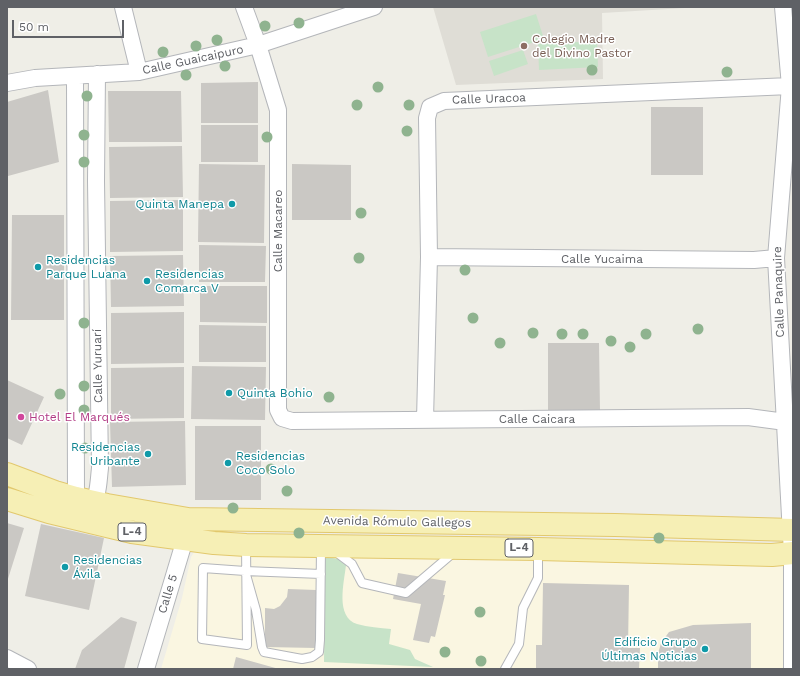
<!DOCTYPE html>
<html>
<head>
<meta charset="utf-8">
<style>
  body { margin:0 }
  #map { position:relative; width:800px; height:676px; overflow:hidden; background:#efeee7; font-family:"Work Sans",sans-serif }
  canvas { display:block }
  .frame { position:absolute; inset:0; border:8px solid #5f6166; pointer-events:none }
  .scale { position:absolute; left:12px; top:20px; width:112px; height:18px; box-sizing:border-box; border:2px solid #5f6166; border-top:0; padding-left:5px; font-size:12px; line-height:14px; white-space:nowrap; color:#5f6166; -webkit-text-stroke:3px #fff; paint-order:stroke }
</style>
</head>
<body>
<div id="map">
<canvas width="800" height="676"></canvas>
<div class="frame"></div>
<div class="scale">50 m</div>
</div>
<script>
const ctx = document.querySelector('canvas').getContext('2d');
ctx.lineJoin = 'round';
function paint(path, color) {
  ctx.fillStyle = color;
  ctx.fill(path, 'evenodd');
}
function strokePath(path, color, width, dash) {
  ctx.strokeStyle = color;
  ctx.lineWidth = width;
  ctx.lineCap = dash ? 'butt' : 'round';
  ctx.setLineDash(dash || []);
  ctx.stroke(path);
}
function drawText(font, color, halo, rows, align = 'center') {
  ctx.font = font + ' "Work Sans",sans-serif';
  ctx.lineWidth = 3;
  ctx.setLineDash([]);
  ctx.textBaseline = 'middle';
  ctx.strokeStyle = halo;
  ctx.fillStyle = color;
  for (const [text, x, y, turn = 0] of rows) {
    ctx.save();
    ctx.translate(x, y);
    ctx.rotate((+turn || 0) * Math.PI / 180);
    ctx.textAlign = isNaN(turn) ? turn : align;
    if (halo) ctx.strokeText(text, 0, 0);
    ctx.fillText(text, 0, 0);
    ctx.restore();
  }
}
paint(new Path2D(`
  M196 549 793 556V669H161L182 598 191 557Z`), '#faf6e1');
paint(new Path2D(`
  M433 7H701L602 13 603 79 456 85Z`), '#dfddd6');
paint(new Path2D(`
  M536 14 544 39 488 57 480 32Z
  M597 41 598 67 539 70 538 44Z
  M523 50 528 64 494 76 489 61Z
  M325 557 339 559 346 565C344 583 335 617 357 624 368 627 380 628 391 629L389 644 410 650 415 659 433 667 324 662Z`), '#c7e3c8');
paint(new Path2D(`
  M258 82V123H201V83Z
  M48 90 59 162 8 176 7 173V102Z
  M108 91H181L182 142H109Z
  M651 107H703V175H651Z
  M201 125H258V162H201Z
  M182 146 183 197 110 198 109 147Z
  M199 164 265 165 264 243 198 242Z
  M292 164 351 165V220H292Z
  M183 200V251L110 252V201Z
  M12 215H64V320H11Z
  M199 245 266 246 265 282H199Z
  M183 255 184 306 111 307 110 256Z
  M200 286H267V323L200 322Z
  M184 312V363L111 364V313Z
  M199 325 266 326V362H199Z
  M548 343H599L600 411H548Z
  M192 366 266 367 265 420 191 419Z
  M184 367V418L111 419V368Z
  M7 380 44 397 22 445 7 438Z
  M185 421 186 485 112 487 110 422Z
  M195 426H261V500H195Z
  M7 523 24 528 7 582Z
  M41 524 104 538 89 610 25 596Z
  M398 573 446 581 443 595H445L435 637 431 636 429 643 413 640 421 604 393 599Z
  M543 583 629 585 628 648H640L639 669H536V645H542Z
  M288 589 316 590V648L265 647V608L274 609 280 606 287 597Z
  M121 617 137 622 124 669H75L82 650Z
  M751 623V669H658V654L661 643 669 632 693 625Z
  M236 657 279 669H233Z`), '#cac8c4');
const service = new Path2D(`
  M246 546 247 645 202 639 203 568 245 571 321 574
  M336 552 352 564 362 583 406 593 453 553
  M245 571 256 610 262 647 264 652 302 659 312 657 319 652 320 640 321 547
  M505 669 519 644 523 608 538 578V549`);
const minor = new Path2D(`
  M123 7 139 72
  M244 7 258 45 278 110V410L282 418 292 421 748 417 793 423
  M783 7 790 86 776 258 792 553V669
  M75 76 76 498 78 509
  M7 83 35 78 139 72 258 45 374 7
  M429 257 754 260 776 258
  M425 420 429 257 427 118 430 107 444 101 790 86
  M88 511C99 497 98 485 100 468L96 181 97 74
  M7 658 28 669
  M146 669 185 539 186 528`);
const primary = new Path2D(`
  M7 474 55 492 76 498 107 505 188 519 615 525 793 530
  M7 499 49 512 132 532 214 543 246 545 538 549 772 555 793 553`);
strokePath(service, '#b4b6ba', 10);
strokePath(minor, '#b4b6ba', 18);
strokePath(primary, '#e2c86d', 24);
strokePath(service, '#fff', 8);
strokePath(minor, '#fff', 16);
strokePath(primary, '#f6efb5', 22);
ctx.fillStyle = '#8fb38f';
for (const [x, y] of [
  [299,23],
  [265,26],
  [217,40],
  [196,46],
  [163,52],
  [225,66],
  [592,70],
  [727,72],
  [186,75],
  [378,87],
  [87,96],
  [357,105],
  [409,105],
  [407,131],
  [84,135],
  [267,137],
  [84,162],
  [361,213],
  [359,258],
  [465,270],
  [473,318],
  [84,323],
  [698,329],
  [533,333],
  [562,334],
  [583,334],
  [646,334],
  [611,341],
  [500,343],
  [630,347],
  [84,386],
  [60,394],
  [329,397],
  [84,410],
  [85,448],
  [271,469],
  [287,491],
  [233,508],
  [299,533],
  [659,538],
  [480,612],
  [445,652],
  [481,661]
]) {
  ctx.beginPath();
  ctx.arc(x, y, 5.5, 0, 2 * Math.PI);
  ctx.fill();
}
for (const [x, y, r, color] of [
  [524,46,4,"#8d6e63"],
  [232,204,4,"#0f9aa8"],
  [38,267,4,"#0f9aa8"],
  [147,281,4,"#0f9aa8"],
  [229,393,4,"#0f9aa8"],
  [21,417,4,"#d1479c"],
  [148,454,4,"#0f9aa8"],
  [228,463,4,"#0f9aa8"],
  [65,567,4,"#0f9aa8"],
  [705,649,4,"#0f9aa8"]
]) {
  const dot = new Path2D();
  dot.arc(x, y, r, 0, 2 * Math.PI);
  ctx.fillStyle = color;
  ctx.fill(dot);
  strokePath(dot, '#fff', 1.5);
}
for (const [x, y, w] of [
  [132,532,28],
  [519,548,28]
]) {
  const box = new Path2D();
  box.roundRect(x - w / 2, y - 9, w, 18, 3);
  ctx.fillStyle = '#fff';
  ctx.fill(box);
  strokePath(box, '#5f6166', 1);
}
drawText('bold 11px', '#5f6166', null, [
  ["L-4",132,532],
  ["L-4",519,548]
]);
drawText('12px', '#785e54', '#fff', [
  ["Colegio Madre",532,39],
  ["del Divino Pastor",532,53]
], 'left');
drawText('12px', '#5f6166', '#fff', [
  ["Calle Guaicaipuro",193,60,-12],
  ["Calle Uracoa",489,99,-2],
  ["Calle Macareo",278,231,-90],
  ["Calle Yucaima",602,259],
  ["Calle Panaquire",779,292,-92],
  ["Calle Yuruarí",98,366,-91],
  ["Calle Caicara",537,419],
  ["Avenida Rómulo Gallegos",397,522,1],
  ["Calle 5",168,594,-73]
]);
drawText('12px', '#0d838f', '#fff', [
  ["Quinta Manepa",224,204,"right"],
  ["Residencias",46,260],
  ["Parque Luana",46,274],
  ["Residencias",155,274],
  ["Comarca V",155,288],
  ["Quinta Bohio",237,393],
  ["Residencias",140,447,"right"],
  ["Uribante",140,461,"right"],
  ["Residencias",236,456],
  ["Coco Solo",236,470],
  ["Residencias",73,560],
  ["Ávila",73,574],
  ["Edificio Grupo",697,642,"right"],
  ["Últimas Noticias",697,656,"right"]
], 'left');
drawText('12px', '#b23c85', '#fff', [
  ["Hotel El Marqués",29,417]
], 'left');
</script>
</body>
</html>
